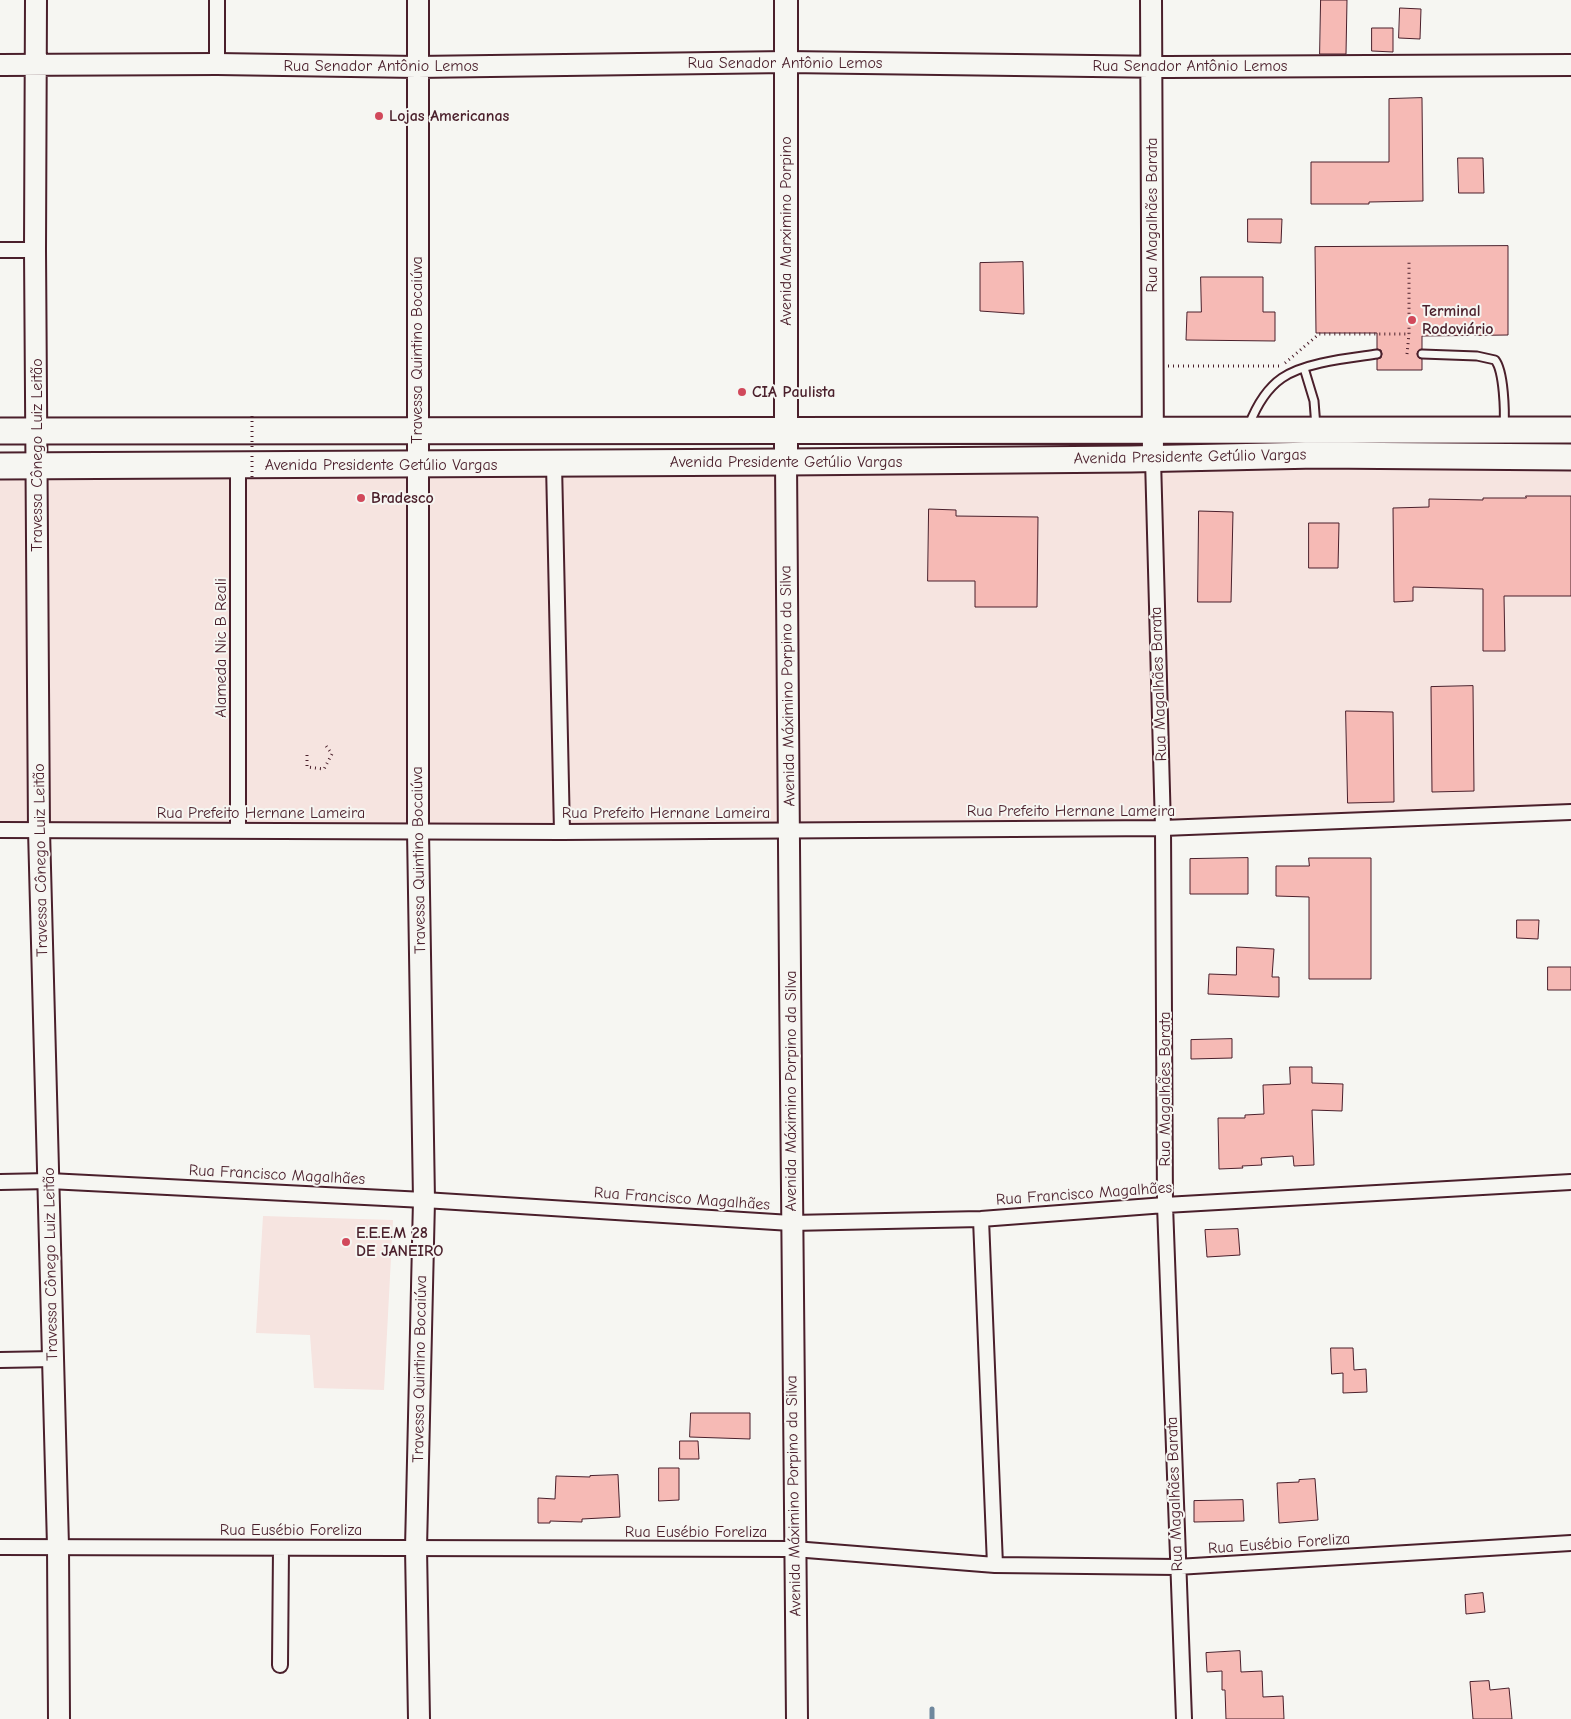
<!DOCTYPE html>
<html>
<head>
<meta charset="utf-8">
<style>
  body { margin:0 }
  canvas { display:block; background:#f6f6f2 }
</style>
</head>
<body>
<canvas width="1571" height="1719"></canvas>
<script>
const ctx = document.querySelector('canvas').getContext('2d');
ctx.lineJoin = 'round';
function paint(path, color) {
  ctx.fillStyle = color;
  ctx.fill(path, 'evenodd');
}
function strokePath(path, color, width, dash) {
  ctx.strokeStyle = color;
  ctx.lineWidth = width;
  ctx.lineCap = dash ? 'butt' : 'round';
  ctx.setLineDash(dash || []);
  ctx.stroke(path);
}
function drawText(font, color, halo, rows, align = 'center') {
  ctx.font = font + ' "Comic Neue",sans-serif';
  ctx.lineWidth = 4;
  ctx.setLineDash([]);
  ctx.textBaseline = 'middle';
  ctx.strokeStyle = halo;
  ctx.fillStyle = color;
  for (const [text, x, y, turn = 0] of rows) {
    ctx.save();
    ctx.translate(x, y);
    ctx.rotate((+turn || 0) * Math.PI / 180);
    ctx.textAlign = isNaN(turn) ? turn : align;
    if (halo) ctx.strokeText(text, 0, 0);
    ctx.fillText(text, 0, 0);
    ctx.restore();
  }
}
paint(new Path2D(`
  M0 465 1571 468V812L1153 828 0 829Z
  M263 1216 393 1220 384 1390 314 1388 310 1335 256 1333Z`), '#f6e4e0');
strokePath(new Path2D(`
  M932 1709V1719`), '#6f879d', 5);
const building = new Path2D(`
  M1321 0H1347L1346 54H1320Z
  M1400 8 1421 9 1420 39 1399 38Z
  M1372 28H1393V52L1372 51Z
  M1422 98 1423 201 1369 202V204H1311V162H1389V99Z
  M1458 158H1483L1484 193H1459Z
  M1248 219H1282L1281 243 1248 242Z
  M1508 246V335L1422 336V349L1418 351 1417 354 1419 358 1422 359V370H1377V359L1381 358 1382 354 1381 350 1377 349V333H1316L1315 247Z
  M1023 262 1024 314 980 311V263Z
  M1201 277H1263V312H1275V341L1186 340 1187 312H1201Z
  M1526 496H1571V596H1504L1505 651H1483V589L1413 587V601L1394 602 1393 508 1429 507V499L1483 500V498H1526Z
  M929 509 956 510V516L1038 517 1037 607H975V581H928Z
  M1199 511 1233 512 1231 602H1198Z
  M1309 523H1339L1338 568H1309Z
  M1473 686 1474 791 1432 792 1431 687Z
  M1346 711 1393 712 1394 802 1348 803Z
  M1248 858V894H1190V859Z
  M1309 858H1371V979H1309V897L1276 896V866H1309Z
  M1517 920H1539L1538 939 1517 938Z
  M1237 947 1274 949 1272 977H1279V997L1208 994 1209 974 1236 975Z
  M1548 967H1571V990H1548Z
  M1232 1039V1058L1191 1059V1040Z
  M1290 1067H1312V1083L1343 1084 1342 1111 1312 1110 1314 1165 1294 1166 1293 1156 1261 1158 1262 1165 1242 1166 1243 1168 1219 1169 1218 1118H1245V1115L1264 1114 1263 1085 1290 1084Z
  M1238 1229 1240 1255 1207 1257 1205 1230Z
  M1331 1348H1353L1354 1370 1366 1369 1367 1392 1343 1393V1373L1332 1374Z
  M691 1413H750V1439L690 1437Z
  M680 1441H698L699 1459H680Z
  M659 1468H679V1500L659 1501Z
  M618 1475 620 1517 582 1519V1522L550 1521V1523H538V1498L555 1499 556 1476 590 1477V1476Z
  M1315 1479 1318 1520 1279 1523 1277 1483 1299 1482V1480Z
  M1243 1500 1244 1521 1194 1522V1501Z
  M1483 1593 1485 1612 1466 1614 1465 1595Z
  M1240 1651 1241 1672 1262 1671 1263 1697 1283 1696 1284 1719H1226L1225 1690H1222V1671L1207 1672 1206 1653Z
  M1489 1681 1490 1690 1509 1688 1512 1719H1473L1470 1682Z`);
paint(building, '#f6bab5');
strokePath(building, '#4a1f2b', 1);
const lane = new Path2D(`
  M1422 354 1477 356 1495 360C1504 371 1505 412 1504 427
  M1304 368 1314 401 1316 427
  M1249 425C1256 407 1266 389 1282 378 1305 362 1350 358 1377 354`);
const street = new Path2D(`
  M217 0V64
  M0 250H35
  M1153 459 1163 828 1165 1205 1184 1719
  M554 464 562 832
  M238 466V830
  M0 830 562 832 1163 828 1571 812
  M0 1182 49 1181 424 1200 791 1223 981 1219 1165 1205 1571 1182
  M981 1219 995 1565
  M0 1360 54 1359
  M0 1547 794 1549 995 1565 1177 1567 1571 1543
  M280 1665 281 1548`);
const secondary = new Path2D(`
  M36 0 35 250 39 830 58 1546 59 1719
  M418 0V831L424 1200 416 1548 419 1719
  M1151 0 1153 459
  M0 65 217 64 417 67 787 62 1168 67 1571 65
  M786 462C791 881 790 1300 797 1719`);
const primary = new Path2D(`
  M786 462V0`);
const highway = new Path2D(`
  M0 431 1571 430
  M0 466 786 462 1131 459 1317 455 1571 457`);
strokePath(lane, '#4a1f2b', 11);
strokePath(street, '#4a1f2b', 18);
strokePath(secondary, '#4a1f2b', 24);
strokePath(primary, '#4a1f2b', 26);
strokePath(highway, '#4a1f2b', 29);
strokePath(new Path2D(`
  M1407 354 1409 334
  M1285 363 1319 334H1409V261
  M1168 366H1280
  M307 755V767L324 769 332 754 324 743`), '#4a1f2b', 3, [1, 4]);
strokePath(lane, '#f6f6f2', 7);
strokePath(street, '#f6f6f2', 14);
strokePath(secondary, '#f6f6f2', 20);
strokePath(primary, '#f6f6f2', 22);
strokePath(highway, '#f6f6f2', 25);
strokePath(new Path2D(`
  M252 416V481`), '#4a1f2b', 3, [1, 4]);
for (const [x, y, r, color] of [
  [379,116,5,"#d1495b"],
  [1412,320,5,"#d1495b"],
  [742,392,5,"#d1495b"],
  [361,498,5,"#d1495b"],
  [346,1242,5,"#d1495b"]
]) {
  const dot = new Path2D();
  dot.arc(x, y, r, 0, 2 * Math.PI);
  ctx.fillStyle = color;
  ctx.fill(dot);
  strokePath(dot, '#f6f6f2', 2);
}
drawText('16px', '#4a1f2b', '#f6f6f2', [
  ["Rua Senador Antônio Lemos",785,63],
  ["Rua Senador Antônio Lemos",381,66],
  ["Rua Senador Antônio Lemos",1190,66],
  ["Rua Magalhães Barata",1152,215,-90],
  ["Avenida Marximino Porpino",786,231,-90],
  ["Travessa Quintino Bocaiúva",417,350,-90],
  ["Travessa Cônego Luiz Leitão",37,455,-90],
  ["Avenida Presidente Getúlio Vargas",1190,457,-1],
  ["Avenida Presidente Getúlio Vargas",786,462],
  ["Avenida Presidente Getúlio Vargas",381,465],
  ["Alameda Nic B Reali",221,648,-90],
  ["Rua Magalhães Barata",1159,684,-92],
  ["Avenida Máximino Porpino da Silva",788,686,-91],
  ["Rua Prefeito Hernane Lameira",1071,811],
  ["Rua Prefeito Hernane Lameira",261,813],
  ["Rua Prefeito Hernane Lameira",666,813],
  ["Travessa Cônego Luiz Leitão",41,860,-91],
  ["Travessa Quintino Bocaiúva",419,860,-91],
  ["Rua Magalhães Barata",1165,1089,-90],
  ["Avenida Máximino Porpino da Silva",791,1091,-90],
  ["Rua Francisco Magalhães",277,1175,3],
  ["Rua Francisco Magalhães",1084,1194,-4],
  ["Rua Francisco Magalhães",682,1199,4],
  ["Travessa Cônego Luiz Leitão",51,1264,-91],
  ["Travessa Quintino Bocaiúva",420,1369,-89],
  ["Rua Magalhães Barata",1175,1494,-92],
  ["Avenida Máximino Porpino da Silva",794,1496,-91],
  ["Rua Eusébio Foreliza",291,1530],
  ["Rua Eusébio Foreliza",696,1532],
  ["Rua Eusébio Foreliza",1279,1544,-4]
]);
drawText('bold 16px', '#4a1f2b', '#f6f6f2', [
  ["Lojas Americanas",389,116],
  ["Terminal",1422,311],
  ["Rodoviário",1422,329],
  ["CIA Paulista",752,392],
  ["Bradesco",371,498],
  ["E.E.E.M 28",356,1233],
  ["DE JANEIRO",356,1251]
], 'left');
</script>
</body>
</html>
